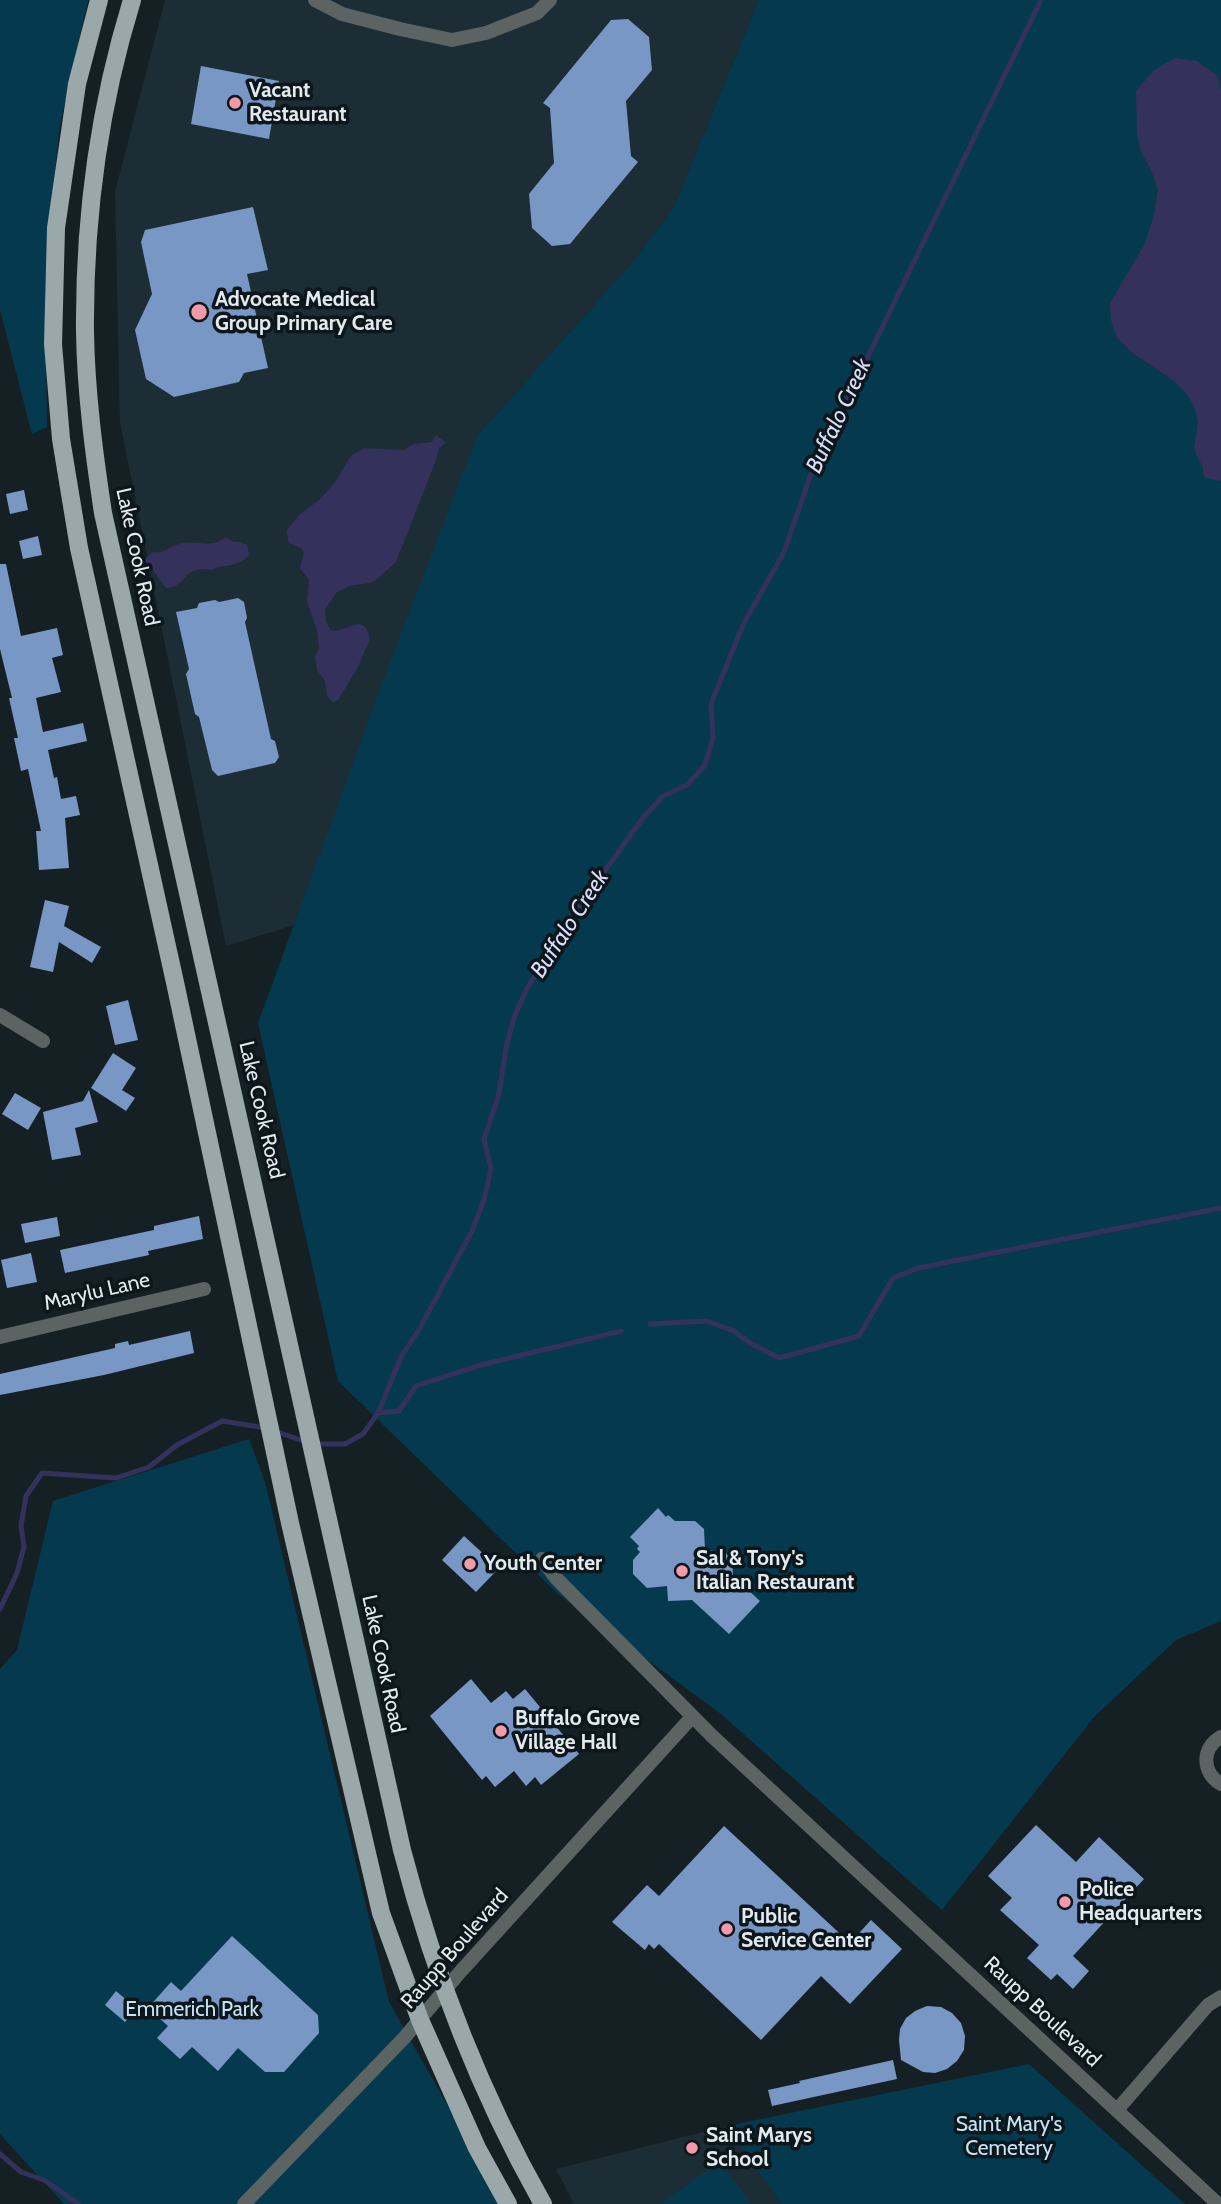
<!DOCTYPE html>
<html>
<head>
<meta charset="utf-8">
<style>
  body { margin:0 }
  canvas { display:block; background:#152025 }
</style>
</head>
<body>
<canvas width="1221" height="2204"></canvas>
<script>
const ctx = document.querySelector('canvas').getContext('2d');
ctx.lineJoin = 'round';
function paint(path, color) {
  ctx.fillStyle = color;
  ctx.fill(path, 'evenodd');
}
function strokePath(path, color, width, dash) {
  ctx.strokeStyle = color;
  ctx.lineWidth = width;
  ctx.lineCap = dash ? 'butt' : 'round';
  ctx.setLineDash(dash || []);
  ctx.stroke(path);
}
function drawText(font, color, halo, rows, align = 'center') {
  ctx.font = font + ' Cabin,sans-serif';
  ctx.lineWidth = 7;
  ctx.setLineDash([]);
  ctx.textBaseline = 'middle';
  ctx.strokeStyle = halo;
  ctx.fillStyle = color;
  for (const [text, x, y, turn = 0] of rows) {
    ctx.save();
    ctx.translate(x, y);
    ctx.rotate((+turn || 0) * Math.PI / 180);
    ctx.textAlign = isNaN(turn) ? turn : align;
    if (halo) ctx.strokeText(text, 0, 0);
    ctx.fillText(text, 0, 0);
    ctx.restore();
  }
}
paint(new Path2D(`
  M165 0H759L673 209 631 264 477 436 294 925 226 946 120 422 115 192Z
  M727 2126 781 2204H574L556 2169Z`), '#1c2d35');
paint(new Path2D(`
  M0 0H88L59 129 45 286 47 427 32 434 0 310Z
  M759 0H1221V1621L1176 1640 1094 1717 942 1910 721 1714 558 1594 338 1381 258 1023 386 673 477 436 631 264 673 209Z
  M249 1439 265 1482 389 2002 503 2204H64L0 2134V1669L17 1650 53 1501Z
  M1029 2064 1185 2204H781L727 2126Z
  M720 2161 751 2204H660Z`), '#053a4e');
paint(new Path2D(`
  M1175 58 1197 61 1218 76 1221 91V481L1206 478 1203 474V468L1194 449 1198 421 1194 406 1186 393 1174 381 1134 354 1117 338 1111 320 1110 303 1145 243 1154 215 1158 189 1151 170 1141 152 1137 135 1136 91 1154 70Z
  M436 435 446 443 439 448 436 460 396 562 376 580 370 583 349 586 336 593 325 610 326 621 330 630C347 635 364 609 370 639L357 669 338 700 333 702 327 696 325 681 317 670 315 656 319 649 317 630 307 602 309 580 300 568 304 552 301 548 289 543 286 531 299 515 319 500 334 484 350 457 355 453 365 448 403 450 414 444 432 442Z
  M226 537 234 542H241L247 545 249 555C242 564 229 566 218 567 210 573 204 567 196 570 182 574 184 587 166 588L153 570 146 566 145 559 153 552C162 554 169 547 179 544 198 539 208 550 226 537Z`), '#34315d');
strokePath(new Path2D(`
  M650 1324 707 1321 734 1331 750 1343 779 1358 859 1336 893 1278 918 1268 1221 1208
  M378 1413 399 1411 416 1386 425 1383 481 1365 621 1331
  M0 1609 17 1573 24 1547 21 1526 26 1496 42 1473 116 1478 149 1467 177 1445 222 1421 266 1428 312 1444H345L363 1434 378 1413 401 1357 420 1328 472 1231 484 1200 491 1169 484 1139 499 1094 506 1048 514 1018 526 990 572 916 643 818 663 796 687 785 705 765 713 738 711 704 743 625 784 552 811 474 1041 0
  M0 2154 21 2172 44 2180 79 2204`), '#34315d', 5);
paint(new Path2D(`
  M628 19 649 37 652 70 626 101 631 156 638 162 570 244 552 246 532 228 529 194 554 163 550 108 543 103 611 20Z
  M201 66 279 81 269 139 191 124Z
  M253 207 268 270 247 274 268 368 244 373 239 382 174 397 146 379 135 330 152 294 141 242 145 230Z
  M24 490 28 510 10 514 6 494Z
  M38 536 42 555 23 559 19 541Z
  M0 564H6L21 636 57 628 63 655 52 658 61 692 36 698 43 732 83 723 87 741 48 750 54 778 57 777 61 799 76 796 80 815 65 818 69 868 39 870 36 831H41L28 769 21 771 14 738H18L9 698H12L0 649Z
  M238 598 244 602 247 618 245 622 271 739 275 741 279 757 275 763 218 776 212 770 199 717 195 714 186 674 189 669 176 612 197 608 199 603 215 600 219 602Z
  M45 900 69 906 64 926 101 947 92 963 59 942 53 972 30 967Z
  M128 1000 138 1040 115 1045 106 1006Z
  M113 1053 136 1068 122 1090 135 1098 126 1111 91 1088Z
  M89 1090 98 1122 75 1128 81 1155 52 1160 43 1112 83 1101Z
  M15 1093 41 1108 28 1130 2 1114Z
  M199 1216 203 1239 148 1251 149 1255 65 1273 60 1250 154 1230V1226Z
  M57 1217 60 1236 25 1243 21 1224Z
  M31 1253 37 1282 7 1288 1 1260Z
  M190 1331 194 1353 104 1375 0 1395V1374L115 1348V1344L128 1341 129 1345Z
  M658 1508 666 1517 668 1515 675 1521H695L704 1529 705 1550 725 1552 732 1559 733 1576 760 1601 729 1634 692 1600 668 1601 667 1586 647 1588 633 1574V1560L640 1552 637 1549 639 1546 630 1537Z
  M464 1536 499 1568 476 1592 442 1560Z
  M471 1679 491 1703 506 1691 513 1699 525 1689 579 1754 541 1785 535 1777 526 1786 514 1771 495 1787 486 1776 482 1780 430 1716Z
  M1036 1825 1076 1862 1099 1837 1144 1879 1073 1956 1089 1971 1073 1989 1057 1974 1051 1980 1027 1958 1039 1945 1000 1910 1012 1898 988 1876Z
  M724 1826 850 1943 871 1920 902 1949 850 2004 821 1976 761 2040 659 1944 654 1949 649 1944 645 1950 612 1922 647 1885 659 1896Z
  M232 1936 318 2015 319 2033 284 2072H265L238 2048 218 2071 192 2047 180 2059 157 2038 168 2026 148 2008 171 1982 181 1991Z
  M116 1991 136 2008 125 2022 105 2005Z
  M927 2006 941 2007 952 2013 961 2023 965 2036 964 2050 957 2061 947 2069 935 2073 923 2072 901 2060 899 2040 900 2029 906 2018 915 2011Z
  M893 2060 897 2079 772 2106 768 2090 800 2083 799 2081Z`), '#7897c4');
strokePath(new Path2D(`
  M315 0 342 14 400 29 452 40 486 33 537 13 550 0
  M0 1015 43 1041
  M0 1337 204 1289
  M542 1559 556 1578 712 1736 1218 2204
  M1221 1737C1201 1748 1202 1773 1221 1784
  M1117 2110 1208 2005 1221 1997
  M244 2204 404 2038 461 1971 692 1717`), '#5c6363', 14);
strokePath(new Path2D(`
  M99 0 77 84 56 228 53 344 61 439 79 548 176 987 290 1523 381 1913 420 2020 477 2148 508 2204
  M132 0C99 107 84 220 85 332 86 393 94 453 103 513L402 1850C434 1973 480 2093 543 2204`), '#9ba8a9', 18);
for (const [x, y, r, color] of [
  [235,103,7,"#f39aa9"],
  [199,312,9,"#f39aa9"],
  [470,1564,7,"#f39aa9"],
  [682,1571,7,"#f39aa9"],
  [501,1731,7,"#f39aa9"],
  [1065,1902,7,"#f39aa9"],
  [727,1929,7,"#f39aa9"],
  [692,2148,7,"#f39aa9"]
]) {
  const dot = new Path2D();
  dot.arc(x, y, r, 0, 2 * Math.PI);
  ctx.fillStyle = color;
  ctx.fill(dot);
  strokePath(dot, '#0c161b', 2.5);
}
drawText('bold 21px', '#e3eaee', '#0c161b', [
  ["Vacant",249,91],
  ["Restaurant",249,115],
  ["Advocate Medical",215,300],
  ["Group Primary Care",215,324],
  ["Sal & Tony's",696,1559],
  ["Italian Restaurant",696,1583],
  ["Youth Center",484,1564],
  ["Buffalo Grove",515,1719],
  ["Village Hall",515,1743],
  ["Police",1079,1890],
  ["Headquarters",1079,1914],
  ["Public",741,1917],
  ["Service Center",741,1941],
  ["Saint Marys",706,2136],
  ["School",706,2160]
], 'left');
drawText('21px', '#e3eaee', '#0c161b', [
  ["Lake Cook Road",137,557,78],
  ["Lake Cook Road",261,1110,77],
  ["Marylu Lane",97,1292,-13],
  ["Lake Cook Road",383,1664,78],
  ["Raupp Boulevard",455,1949,-49],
  ["Raupp Boulevard",1042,2012,43]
]);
drawText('21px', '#c3e4f5', '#0c161b', [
  ["Emmerich Park",192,2010],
  ["Saint Mary's",1009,2125],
  ["Cemetery",1009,2149]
]);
drawText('italic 23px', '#dcdcfb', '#0c161b', [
  ["Buffalo Creek",839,416,-65],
  ["Buffalo Creek",570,924,-57]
]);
</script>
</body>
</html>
